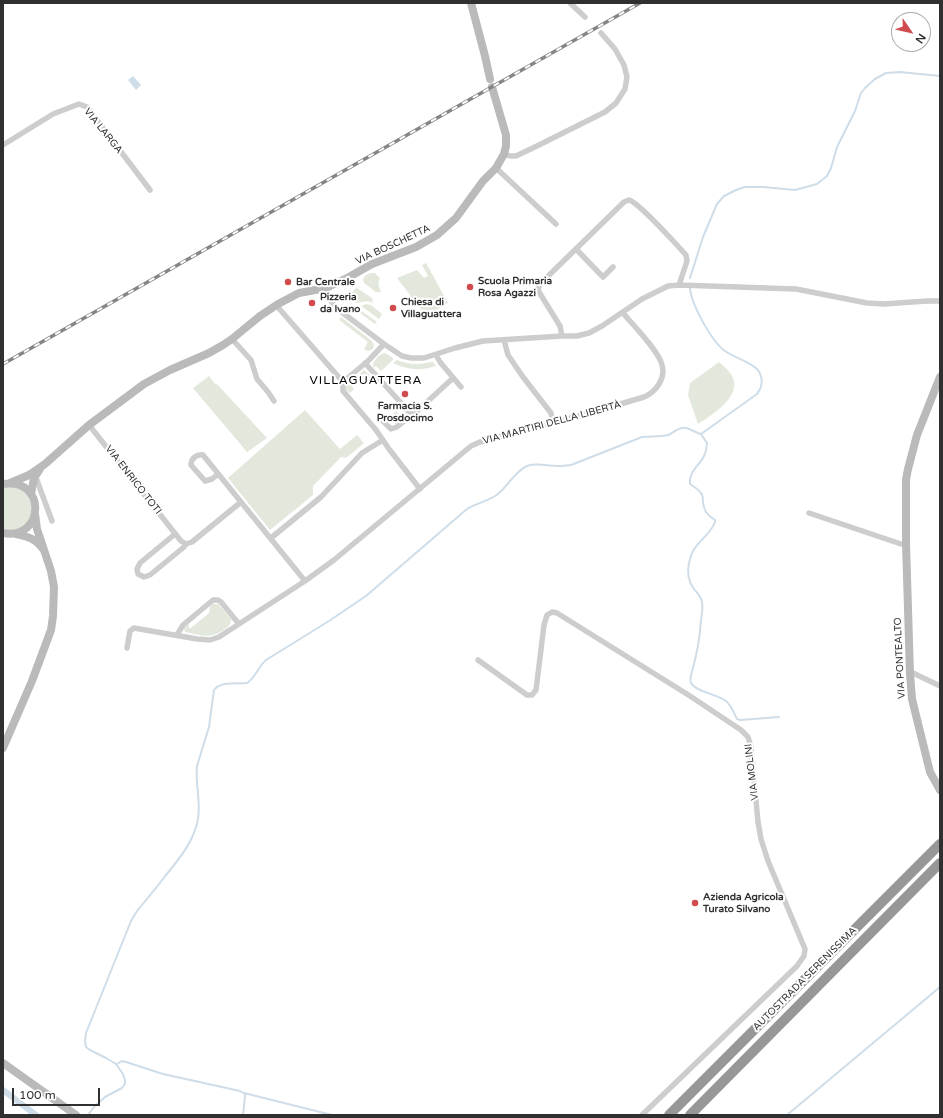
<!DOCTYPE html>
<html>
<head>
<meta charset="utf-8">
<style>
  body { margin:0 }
  #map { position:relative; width:943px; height:1118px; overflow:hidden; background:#fff; font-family:"Varela Round",sans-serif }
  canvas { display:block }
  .frame { position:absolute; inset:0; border:4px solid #303030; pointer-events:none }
  .north { position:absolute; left:891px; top:12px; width:40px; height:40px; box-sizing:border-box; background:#fff; border:1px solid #acacac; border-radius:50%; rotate:124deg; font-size:11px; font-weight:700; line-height:16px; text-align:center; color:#303030 }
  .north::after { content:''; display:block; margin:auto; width:14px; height:18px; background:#d04a4e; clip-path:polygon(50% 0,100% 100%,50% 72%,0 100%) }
  .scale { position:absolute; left:12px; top:1088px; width:88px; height:18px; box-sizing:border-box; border:2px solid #303030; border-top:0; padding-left:5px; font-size:12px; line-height:14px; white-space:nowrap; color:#303030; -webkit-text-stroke:3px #fff; paint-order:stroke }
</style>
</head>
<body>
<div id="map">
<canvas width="943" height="1118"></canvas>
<div class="frame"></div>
<div class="north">N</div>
<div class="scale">100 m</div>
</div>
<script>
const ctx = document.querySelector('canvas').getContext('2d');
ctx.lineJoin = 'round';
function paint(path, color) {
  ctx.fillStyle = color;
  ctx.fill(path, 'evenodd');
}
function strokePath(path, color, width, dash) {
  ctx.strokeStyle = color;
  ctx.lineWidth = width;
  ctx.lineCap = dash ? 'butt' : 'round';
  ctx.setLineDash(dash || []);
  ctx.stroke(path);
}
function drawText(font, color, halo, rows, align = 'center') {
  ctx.font = font + ' "Varela Round",sans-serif';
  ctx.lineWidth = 4;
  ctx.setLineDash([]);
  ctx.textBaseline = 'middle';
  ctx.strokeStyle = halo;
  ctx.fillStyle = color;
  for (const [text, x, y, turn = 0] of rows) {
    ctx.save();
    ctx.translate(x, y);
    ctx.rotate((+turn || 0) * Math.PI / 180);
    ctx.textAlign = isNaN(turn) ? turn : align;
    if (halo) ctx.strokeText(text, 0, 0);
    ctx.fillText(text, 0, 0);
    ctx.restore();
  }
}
paint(new Path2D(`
  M426 263 448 303 426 316 397 278 417 270 424 278 428 276 422 265Z
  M371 273H375L380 278C377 283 379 286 381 292H376L364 283 363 279 366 275Z
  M357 288 372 298 373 303 368 301 356 303C350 298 350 291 357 288Z
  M366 304 371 305 382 314 379 319 361 306Z
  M356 307 377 322 375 324 353 308Z
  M341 317 372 341 374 345 373 349C369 352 367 351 364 349L368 342 339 320Z
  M385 353 393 358V360L381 371 376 366 374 368 373 365C374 360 379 354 385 353Z
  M397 360C410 365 417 365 431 362H433L436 366C421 371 407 370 393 363Z
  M719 362C725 367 730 371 733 378 741 397 711 416 698 424L688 395 690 383Z
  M364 370 370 375 367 377 363 374 351 385 354 389 350 393 346 390V386Z
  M209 376 216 385 217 384 267 438 247 452 193 388Z
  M305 410 340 449 357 435 364 443 346 458 341 457 313 486V495L270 530 228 478Z
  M396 411 404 419 397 426 389 417Z
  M14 487C19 489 24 491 27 495 37 508 29 529 13 530 10 530 6 530 3 529V488Z
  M212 604H218L231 619C231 624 229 626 225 629 210 640 201 635 185 632L184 628 189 624V628H191L209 613 210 607Z`), '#e3e8dd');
paint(new Path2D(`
  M133 76 141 85 136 90 128 80Z`), '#cfdde8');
strokePath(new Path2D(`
  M690 278 703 237 717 204 724 196 736 190 745 187H763L795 190 817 184 827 176 831 168 837 147 855 111 861 93 865 88 875 79 886 73 900 72 940 76
  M701 434 707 443C707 447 706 452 704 456 700 465 688 472 690 484 694 487 700 490 702 495 703 497 703 499 703 502 704 511 707 515 715 520V522C711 534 698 541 693 551 691 554 690 559 689 563 687 572 688 581 694 589 697 593 701 596 702 602 703 607 702 614 701 620 700 636 697 653 693 668 692 672 689 679 691 683 696 692 717 694 726 701 731 705 734 713 737 719L740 720 779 717
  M117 1064 122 1061 126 1062 163 1074 240 1091 245 1094V1096L243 1115
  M244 1093 332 1115
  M88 1115 94 1107 105 1097 122 1088 125 1084V1080L123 1074 116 1064 106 1058 90 1050 86 1047 85 1041 86 1033 131 921 137 911C147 899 157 887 166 875 180 858 194 841 198 819 201 801 195 784 197 766L209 727 214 690C221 681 237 684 247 683 256 677 258 667 266 660L329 621 366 596 467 509C477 503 489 501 498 494 508 486 515 471 527 466 537 462 550 467 561 466 564 466 568 465 571 465L642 437C651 436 660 437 668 435 674 433 679 426 686 428 691 429 696 433 701 434L757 394C758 392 761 389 761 386 763 381 761 373 757 369 748 361 735 358 725 351 712 342 691 304 690 288
  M787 1115 940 987`), '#cfdde8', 2);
strokePath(new Path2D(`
  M3 1090 36 1115`), '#cfdde8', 6);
strokePath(new Path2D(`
  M570 3 585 17
  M3 145 53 114 79 104 87 107 150 190
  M504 154 510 156H516L539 145 605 112 616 103 625 89 627 77 624 65 615 49 601 33
  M496 168 556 224
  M576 249 603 277 613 267
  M326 288 329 299 339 310 384 344 402 356 411 358H424L455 348 483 341 562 336H577L589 333 602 326 642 299 668 286 679 285 796 289 867 303 884 304 927 301H940
  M276 305 343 382
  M562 336 560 326 539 292 538 288 541 283 624 202 629 200C638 202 678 246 686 255L687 261 679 285
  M232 339 251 360 257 379 268 392 274 401
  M504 340 508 355 523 377 551 413 553 423
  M384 344 369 360 343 382V391L376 430 389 449 420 489
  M436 355 440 362 461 387
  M365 363 410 413 414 414 453 378
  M383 421 391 429 397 427 409 417 410 413
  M89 425 181 541 186 544 192 542 241 502 305 581
  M218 474 212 479 205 481 191 465C191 458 197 454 203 455L241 502
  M35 475 52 521
  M809 513 901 544H906
  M175 534 140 563 137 569 138 574 144 577 150 575 184 547 186 544
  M271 538 321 497 362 453 383 440
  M177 635 183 625 213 600H218L221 602 239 624
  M127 648 130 631 134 628 197 639 210 640 219 637 305 581 334 560 471 446 480 442 590 413 644 397C656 392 666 378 662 365 659 351 632 324 623 313
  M478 660 527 695H532L536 690 544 625 547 615 552 612 557 613 690 696 741 730 748 737 751 747 758 822 761 839 768 861 805 949 804 956 797 966 642 1115
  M910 674 913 673 940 686`), '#cdcdcd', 5.5);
strokePath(new Path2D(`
  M471 3 485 56 490 79
  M940 377 917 435 908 469 906 480V544L910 674 912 699 930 772 940 790
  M10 483 29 475 45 464 89 425 144 384 170 370 209 353 223 345 232 339 260 316 278 304 299 293 326 288 349 277 372 264 416 247 437 235 456 218 483 181 496 168 504 154 506 146V135L492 87
  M3 484C47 477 45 541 3 533
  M31 494 34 478 40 469
  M16 534C28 537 35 538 43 549
  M3 748 32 681 51 630 53 616 54 587 51 571 37 529 35 514
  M3 1063 76 1115`), '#bababa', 8);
strokePath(new Path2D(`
  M669 1115 940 844
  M690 1115 940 863`), '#979797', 10);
const rail = new Path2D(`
  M3 364 640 3`);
strokePath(rail, '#858585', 3.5);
strokePath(rail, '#fff', 2, [6]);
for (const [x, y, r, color] of [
  [288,282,4,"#d04a4e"],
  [470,287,4,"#d04a4e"],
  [312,303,4,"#d04a4e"],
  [393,308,4,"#d04a4e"],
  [405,394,4,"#d04a4e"],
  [695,903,4,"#d04a4e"]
]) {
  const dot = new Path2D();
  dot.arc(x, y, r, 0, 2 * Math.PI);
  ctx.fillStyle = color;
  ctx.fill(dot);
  strokePath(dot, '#fff', 1.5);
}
drawText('10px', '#303030', '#fff', [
  ["VIA LARGA",103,131,51],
  ["VIA BOSCHETTA",393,245,-25],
  ["VIA MARTIRI DELLA LIBERTÀ",552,423,-15],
  ["VIA ENRICO TOTI",133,480,52],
  ["VIA PONTEALTO",900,658,-93],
  ["VIA MOLINI",752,772,-97],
  ["AUTOSTRADA SERENISSIMA",805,979,-45]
]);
drawText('bold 10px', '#303030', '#fff', [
  ["Scuola Primaria",478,281],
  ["Rosa Agazzi",478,293],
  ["Bar Centrale",296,282],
  ["Pizzeria",320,297],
  ["da Ivano",320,309],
  ["Chiesa di",401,302],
  ["Villaguattera",401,314],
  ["Farmacia S.",405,406,"center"],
  ["Prosdocimo",405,418,"center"],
  ["Azienda Agricola",703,897],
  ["Turato Silvano",703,909]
], 'left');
ctx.letterSpacing = '1px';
drawText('12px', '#000', '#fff', [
  ["VILLAGUATTERA",366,381]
]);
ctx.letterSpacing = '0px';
</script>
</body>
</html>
